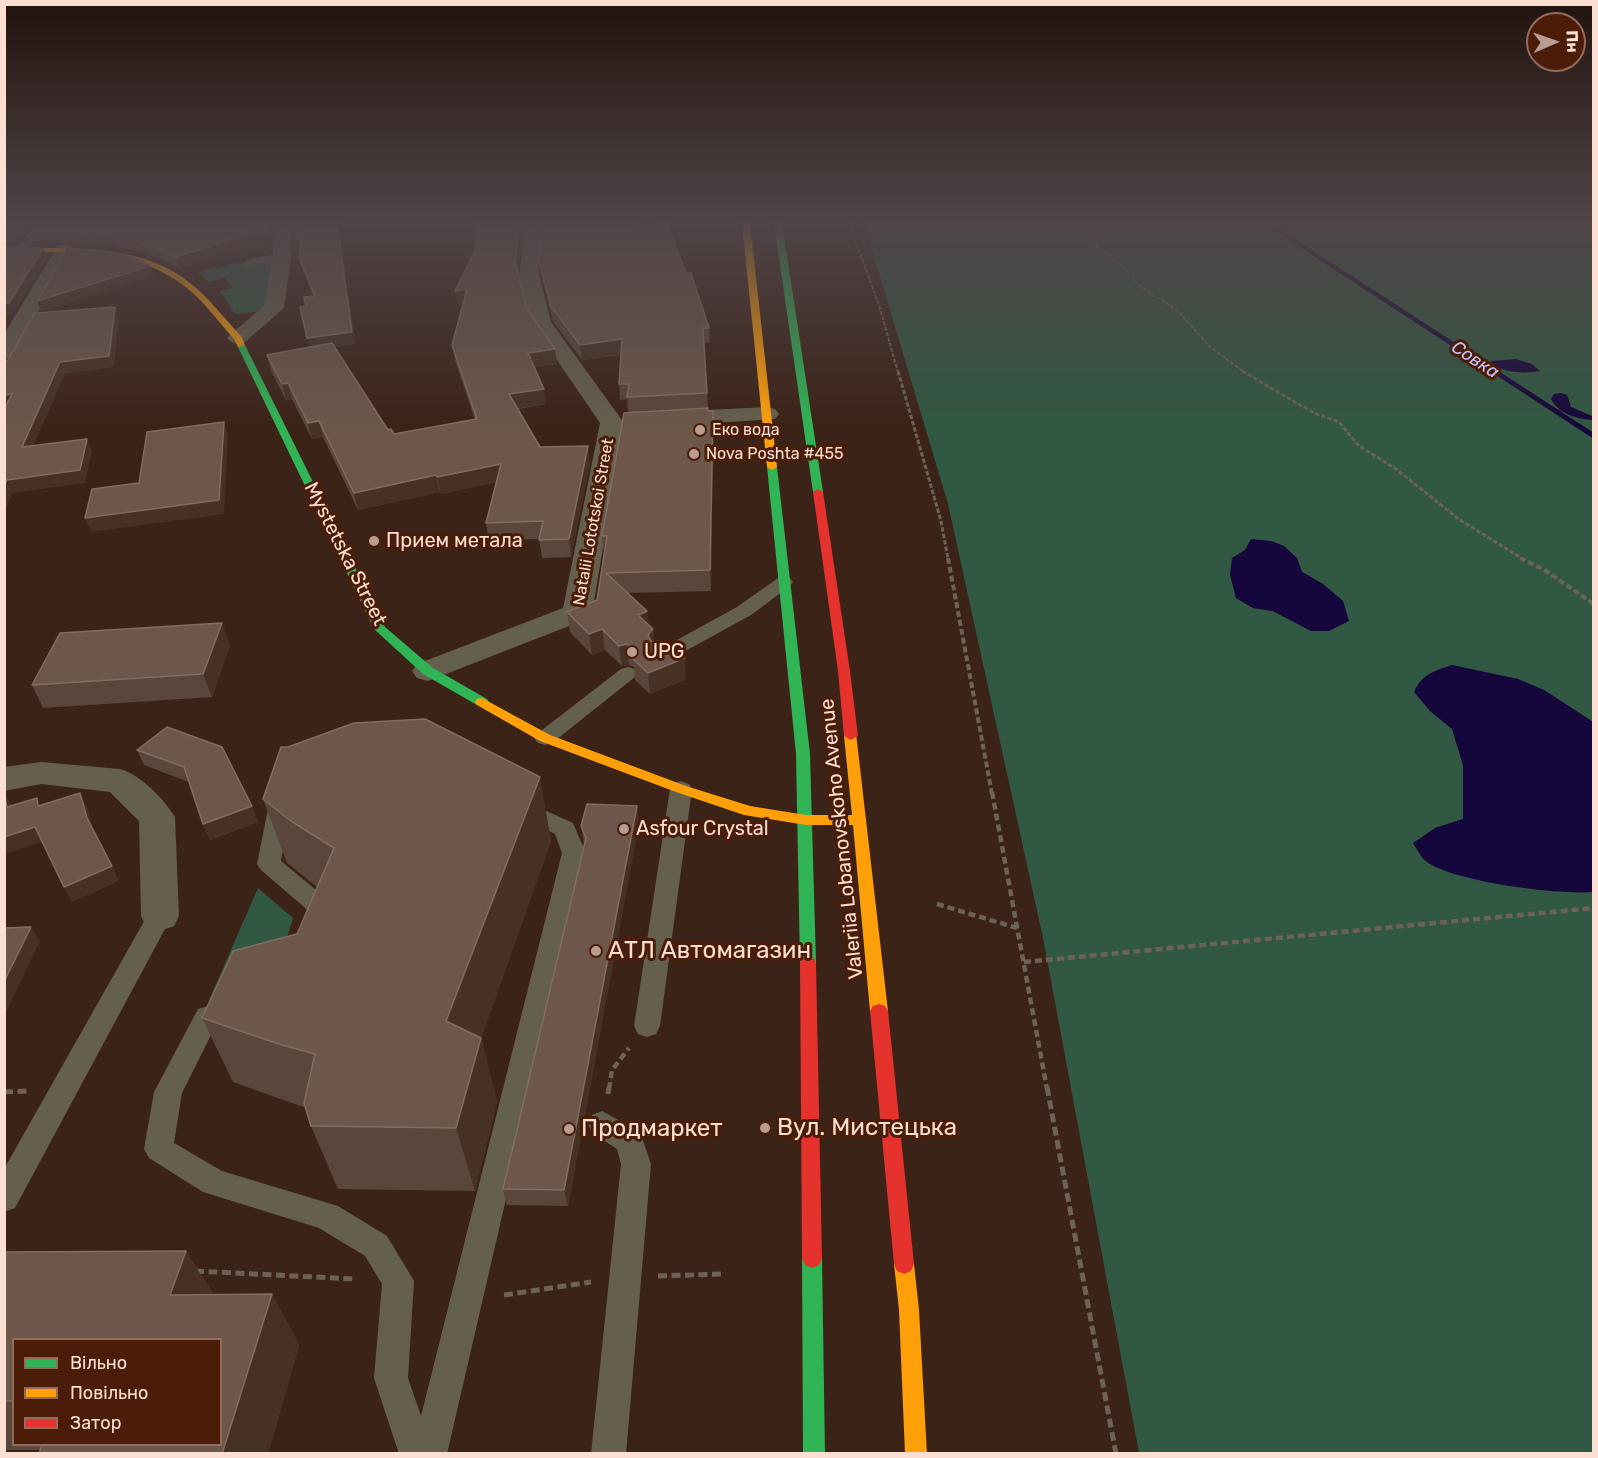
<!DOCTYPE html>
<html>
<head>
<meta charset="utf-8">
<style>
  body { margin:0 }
  #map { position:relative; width:1598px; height:1458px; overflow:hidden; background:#3c2318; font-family:Rubik,sans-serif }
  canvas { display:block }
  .frame { position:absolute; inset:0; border:6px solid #fedfd3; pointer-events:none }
  .legend { position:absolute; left:12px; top:1338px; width:210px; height:108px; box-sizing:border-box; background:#4b1d09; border:2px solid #936b5a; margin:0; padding:8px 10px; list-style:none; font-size:18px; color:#fedfd3 }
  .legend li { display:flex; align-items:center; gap:12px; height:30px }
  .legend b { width:30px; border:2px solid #936b5a }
  .north { position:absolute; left:1526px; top:12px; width:60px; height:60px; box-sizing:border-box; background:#4b1d09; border:2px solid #936b5a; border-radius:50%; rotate:88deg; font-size:16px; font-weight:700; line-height:24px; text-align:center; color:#fedfd3 }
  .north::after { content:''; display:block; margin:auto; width:21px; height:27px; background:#ba9d92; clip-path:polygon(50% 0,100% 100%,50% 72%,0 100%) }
</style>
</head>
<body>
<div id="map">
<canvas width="1598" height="1458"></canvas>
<div class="frame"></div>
<ul class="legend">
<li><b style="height:8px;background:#30b455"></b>Вільно</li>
<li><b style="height:8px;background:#ff9f0a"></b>Повільно</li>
<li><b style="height:8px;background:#e5322d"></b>Затор</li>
</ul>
<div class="north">Пн</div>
</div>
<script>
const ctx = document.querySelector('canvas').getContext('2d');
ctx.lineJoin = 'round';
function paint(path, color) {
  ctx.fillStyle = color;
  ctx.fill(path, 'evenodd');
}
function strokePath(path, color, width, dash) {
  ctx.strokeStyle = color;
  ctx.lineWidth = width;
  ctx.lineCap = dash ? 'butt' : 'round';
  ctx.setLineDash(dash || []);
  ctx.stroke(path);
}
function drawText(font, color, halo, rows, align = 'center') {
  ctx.font = font + ' Rubik,sans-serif';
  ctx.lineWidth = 6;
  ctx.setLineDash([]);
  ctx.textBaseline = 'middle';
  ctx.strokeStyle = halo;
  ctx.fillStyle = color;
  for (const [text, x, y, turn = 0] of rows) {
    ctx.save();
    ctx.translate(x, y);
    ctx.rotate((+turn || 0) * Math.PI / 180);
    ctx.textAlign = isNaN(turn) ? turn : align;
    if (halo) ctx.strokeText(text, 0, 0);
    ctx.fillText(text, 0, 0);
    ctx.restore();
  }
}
paint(new Path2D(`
  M864 223H1593V417L1571 407 1567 395 1558 410 1581 418 1593 420V722L1544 690 1430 711 1452 728 1463 765V819L1435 828 1451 873 1527 887 1593 892V1453H1139L1043 938 948 504ZM1245 550 1297 558 1302 572 1323 584 1311 631 1273 611 1253 608 1236 598 1233 585 1232 559Z
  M274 260 266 308 256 312 235 314 220 291 233 288 225 278 209 282 198 273 230 264Z
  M258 888 293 918 280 960 252 986 209 1000Z`), '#305842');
paint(new Path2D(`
  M1516 359 1532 364 1540 371C1528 374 1498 373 1491 361Z
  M1561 393 1567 395 1571 407 1592 416 1593 420C1577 419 1559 414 1551 399L1554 394Z
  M1251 539 1271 541 1284 546 1297 558 1302 572 1323 584 1343 601 1349 621 1329 631H1311L1273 611 1253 608 1236 598 1230 575 1232 558 1245 550Z
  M1452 665 1518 679 1544 690 1593 722V892C1558 895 1456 882 1427 862 1421 858 1417 849 1413 843L1435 828 1463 819V765L1452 729 1430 711 1414 692C1422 674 1434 671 1452 665Z`), '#15063b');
paint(new Path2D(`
  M1263 223H1270L1594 433V439Z`), '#15063b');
strokePath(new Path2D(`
  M849 223 879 305 898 372
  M1073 223 1090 232 1098 248 1108 255 1109 259 1118 262 1142 288 1176 309 1210 347 1244 372`), '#6c6255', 2, [4, 1.5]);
strokePath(new Path2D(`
  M898 371 941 521 948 559
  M1242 371 1314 413 1339 422 1359 446 1396 469 1460 520 1523 559`), '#6c6255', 3, [4.5, 2]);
strokePath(new Path2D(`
  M948 558 992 794
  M1520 558 1543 569 1594 604`), '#6c6255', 4, [6, 3]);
strokePath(new Path2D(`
  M992 792 1047 1089
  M937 904 1017 928
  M1024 962 1594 908
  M609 1089 612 1070 629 1048`), '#6c6255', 4.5, [7, 4]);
strokePath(new Path2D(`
  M1047 1087 1116 1454
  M4 1092 28 1091
  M608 1094 609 1087
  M195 1271 355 1279
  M658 1276 722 1274
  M504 1295 591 1282`), '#6c6255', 5, [9, 4.5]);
paint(new Path2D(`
  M38 223H50L23 253H15V249Z
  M282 253 288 257 286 260 249 267 243 263 249 259Z
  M784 577 790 578 793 582 790 586 751 615 669 660H655L652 656 655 652 737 607 778 578Z
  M628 667 635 669 638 673 635 677 552 743 545 745 538 743 534 738 538 733 621 669Z
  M681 781 689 784 692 789 660 1026 656 1034 647 1037 638 1034 634 1026 670 789 673 784Z
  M280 796 288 799 291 804 281 861 333 904 336 910 329 929 320 931 311 929 308 922 311 913 261 870 257 864 269 804 272 799Z
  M522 800 573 823 586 853 447 1454H399L374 1378 382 1284 365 1256 319 1228 203 1192 149 1158 144 1149 154 1092 198 1009 230 1000 239 1003 243 1011 239 1019 216 1025 182 1093 174 1143 222 1171 338 1206 387 1236 414 1281 408 1378 421 1416 562 853 555 834 514 813 511 808 514 803Z
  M160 907 169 909 172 916 15 1208 4 1212V1169L151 909Z
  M602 1111 640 1132 651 1164 626 1454H591L621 1164 617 1149 592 1133 588 1124 592 1115Z`), '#655f4e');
paint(new Path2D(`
  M272 223H290L291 257 284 308 245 342 238 344 231 342 227 338 231 334 264 306 273 257Z
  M526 223H544L539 275 551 322 624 423 592 613 587 619 428 681 417 678 412 671 417 664 563 608 600 423 531 322 519 275Z
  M64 244 71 246 73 250 15 353 12 358 4 359V334L55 250 57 246Z
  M767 407 775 409 779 414 775 419 668 426 660 424 656 419 660 414 668 412Z
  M41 762 120 769C141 775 164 799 175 817L179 916 174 926 160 931 146 926 141 916 139 821 110 792 41 784 4 791V767Z`), '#655f4e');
paint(new Path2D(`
  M774 223H782L823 492 818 495 813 492Z
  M238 343 245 345 385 627 433 668 487 699 489 702 487 705H477L423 674 374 629 237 345Z
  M772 464 777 467 810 754 816 963 814 968 808 969 802 968 800 963 796 754 767 467Z
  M812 1248 819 1251 822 1258 825 1454H803L802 1258 805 1251Z`), '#30b455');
paint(new Path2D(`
  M742 223H750L777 467 772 470 767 467Z
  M49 248C96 248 151 251 190 283 209 298 224 318 241 336L245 345 238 347 234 339C217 320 201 297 179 282 130 247 62 252 4 253V249Z
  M482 698 550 735 686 786 750 806 806 815H852L844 736 851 732 856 733 888 1011 885 1016 879 1018 873 1016 870 1011 853 825H806L744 815 676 792 540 741 477 705 475 702 477 699Z
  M904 1254 911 1257 914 1264 919 1310 927 1454H905L899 1310 894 1264 897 1257Z`), '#ff9f0a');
paint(new Path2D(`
  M818 489 823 492 850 671 858 736 851 740 844 736 838 671 813 492Z
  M808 957 814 958 816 963 822 1258 819 1265 812 1268 805 1265 802 1258 800 963 802 958Z
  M879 1004 885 1006 888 1011 914 1264 911 1271 904 1274 897 1271 894 1264 870 1011 873 1006Z`), '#e5322d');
paint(new Path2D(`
  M4 223H35L18 243H4Z
  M290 223H338L355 344 335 347 388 430 394 434 475 420 455 360 452 345 463 304 458 305 476 248 477 223H524L517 271 527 309 557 364 535 367 546 404 518 409 540 447 590 463 571 557 542 558 539 539 489 540 486 523 496 482 441 494 440 492 358 510 323 437 312 439 292 399 286 400 271 371 267 355 310 347 306 306 313 296 302 268 299 257 300 249H299L297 230 292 231Z
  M543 223H637V226L686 273 709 328 710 342 704 343 708 408V411H713V429L711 591 627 593 648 624 653 629 654 641 686 679 650 694 635 680 634 667 629 665 622 666 605 650 592 655 570 632 567 612 597 600 604 555 602 536 628 413 627 399 620 400 619 384 621 355 582 360 553 321 541 275 539 261Z
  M32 232 270 239 180 268 150 255 110 245 36 242Z
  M230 645 212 697 43 708 32 685Z
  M167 727 258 822 210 840 203 824 189 782 144 765 137 750Z
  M263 799 551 841 481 1038 497 1102 475 1191 338 1189 311 1126 306 1108 233 1082 202 1018 297 934 317 887 287 863Z
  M637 806 639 822 568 1206 507 1205 503 1189 584 844 581 826Z
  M186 1251 213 1294H272L299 1345 268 1454H39L40 1450H4V1252ZM14 1340 220 1444H14Z`), '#5a463a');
paint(new Path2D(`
  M22 223H35L18 243 14 232Z
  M267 223H270V239L180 268 176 257Z
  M290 223H300L302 229 292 231Z
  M337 223H338L355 344 310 350 307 338Z
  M520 223H524L517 276 515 262Z
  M301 238 304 249H299L296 239Z
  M43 248 47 259 13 314 4 315V303Z
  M150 266 154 276 41 312 37 301Z
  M467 289 470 303 458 305 455 291Z
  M115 307 119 319 114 367 65 374 27 460 22 447 60 362Z
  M622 339 623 354 582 360 580 345Z
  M555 349 557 364 530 368 528 353Z
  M288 383 292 399 286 400 282 384Z
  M544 389 546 404 512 409 509 394Z
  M12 394 4 408V395Z
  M713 411V429L711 591 710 570Z
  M319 421 323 437 312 439 308 423Z
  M224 422 228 435 224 514 91 532 85 518 219 500Z
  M87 439 92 451 85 483 12 493 5 511 4 485 7 480Z
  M588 446 590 463 571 557 569 539Z
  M501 464 503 481 441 494 437 477Z
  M436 475 440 492 358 510 354 493Z
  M647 611 649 632 638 615Z
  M222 623 230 645 212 697 203 674Z
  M602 629 605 650 592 655 589 634Z
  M653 629 655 649 648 635Z
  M626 644 629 665 622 666 619 646Z
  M685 658 686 679 650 694 648 673Z
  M540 777 551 841 481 1038 497 1102 475 1191 456 1128 446 1021Z
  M4 792 12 806 7 807Z
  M80 793 87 807 94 832 87 818Z
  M252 806 258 822 210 840 203 824Z
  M637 806 639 822 568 1206 564 1190Z
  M35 827 43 841 4 854V837Z
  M112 866 119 881 72 902 64 887Z
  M31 927 40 941 6 1012 4 1009V982Z
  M186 1251 218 1303 170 1295Z
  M272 1294 299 1345 268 1454H222Z`), '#473125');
const building = new Path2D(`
  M4 223H22L14 232H4Z
  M39 223H267V228L176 257 146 244 106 234 32 232Z
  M298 223H337L352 332 307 338 300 307 306 306 304 297 315 296 299 257 301 238 296 239Z
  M477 223H520L515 262 527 309 555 349 528 353 544 389 509 394 540 447 588 446 569 539 539 540 543 521 486 523 501 464 437 477 436 475 354 493 319 421 308 423 288 383 282 384 267 355 332 343 388 430 391 429 394 434 477 419 452 345 467 289 455 291 476 248Z
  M543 223H633V226L667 224 686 273H691L709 328H703L707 393 627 397 629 384H619L622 339 580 345 551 306 539 261Z
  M4 248H43L9 303H4Z
  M67 249 105 251 132 257 150 266 37 301Z
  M115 307 109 356 60 362 22 447 87 439 80 470 7 480 4 485V409L12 394 4 395V361L8 360 35 313Z
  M708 408V411H713L710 570 606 573 647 611 638 615 653 629 648 635 651 641 667 642 685 658 648 673 633 659 638 652 635 647 626 644 619 646 602 629 589 634 567 612 597 600 607 536H602L624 413Z
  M224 422 219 500 85 518 92 489 139 483 147 432Z
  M222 623 203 674 32 685 60 633Z
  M425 719 540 777 446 1021 481 1038 456 1128 311 1126 304 1103 315 1054 282 1045 202 1018 233 951 297 934 334 848 291 821 263 799 281 747H288L354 723Z
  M167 727 222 747 252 806 203 824 184 767 137 750Z
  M4 793 7 807 37 798 38 806 80 793 87 818 112 866 64 887 35 827 4 837Z
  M587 804 637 806 564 1190 503 1189 586 838 581 826Z
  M31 927 4 982V928Z
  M186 1251 170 1295 272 1294 222 1454H39L42 1444H220V1340H14V1401H4V1252Z`);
paint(building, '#6c574a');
strokePath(building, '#836c60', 1.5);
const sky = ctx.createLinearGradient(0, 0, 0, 427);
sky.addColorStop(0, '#21130d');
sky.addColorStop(0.52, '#504548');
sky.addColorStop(1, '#50454800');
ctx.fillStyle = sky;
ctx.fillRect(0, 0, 1598, 427);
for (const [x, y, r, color] of [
  [700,430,6,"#ba9d92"],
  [694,454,6,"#ba9d92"],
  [374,541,6,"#ba9d92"],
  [632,652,6,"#ba9d92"],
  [624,829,6,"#ba9d92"],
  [596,951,6,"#ba9d92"],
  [765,1128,6,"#ba9d92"],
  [569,1129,6,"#ba9d92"]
]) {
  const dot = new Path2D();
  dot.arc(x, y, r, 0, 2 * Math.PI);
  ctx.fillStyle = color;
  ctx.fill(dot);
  strokePath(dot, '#4b1d09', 2);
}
drawText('16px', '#fedfd3', '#4b1d09', [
  ["Еко вода",712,430],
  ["Nova Poshta #455",706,454]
], 'left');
drawText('16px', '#fedfd3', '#4b1d09', [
  ["Natalii Lototskoi Street",594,522,-80]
]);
drawText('italic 18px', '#c0c3fc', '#4b1d09', [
  ["Совка",1475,360,33]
]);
drawText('20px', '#fedfd3', '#4b1d09', [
  ["Прием метала",386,541],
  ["UPG",644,652],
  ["Asfour Crystal",636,829]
], 'left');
drawText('20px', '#fedfd3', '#4b1d09', [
  ["Mystetska Street",345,554,63],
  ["Valeriia Lobanovskoho Avenue",842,839,-96]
]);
drawText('24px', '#fedfd3', '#4b1d09', [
  ["АТЛ Автомагазин",608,951],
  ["Вул. Мистецька",777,1128],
  ["Продмаркет",581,1129]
], 'left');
</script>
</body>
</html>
